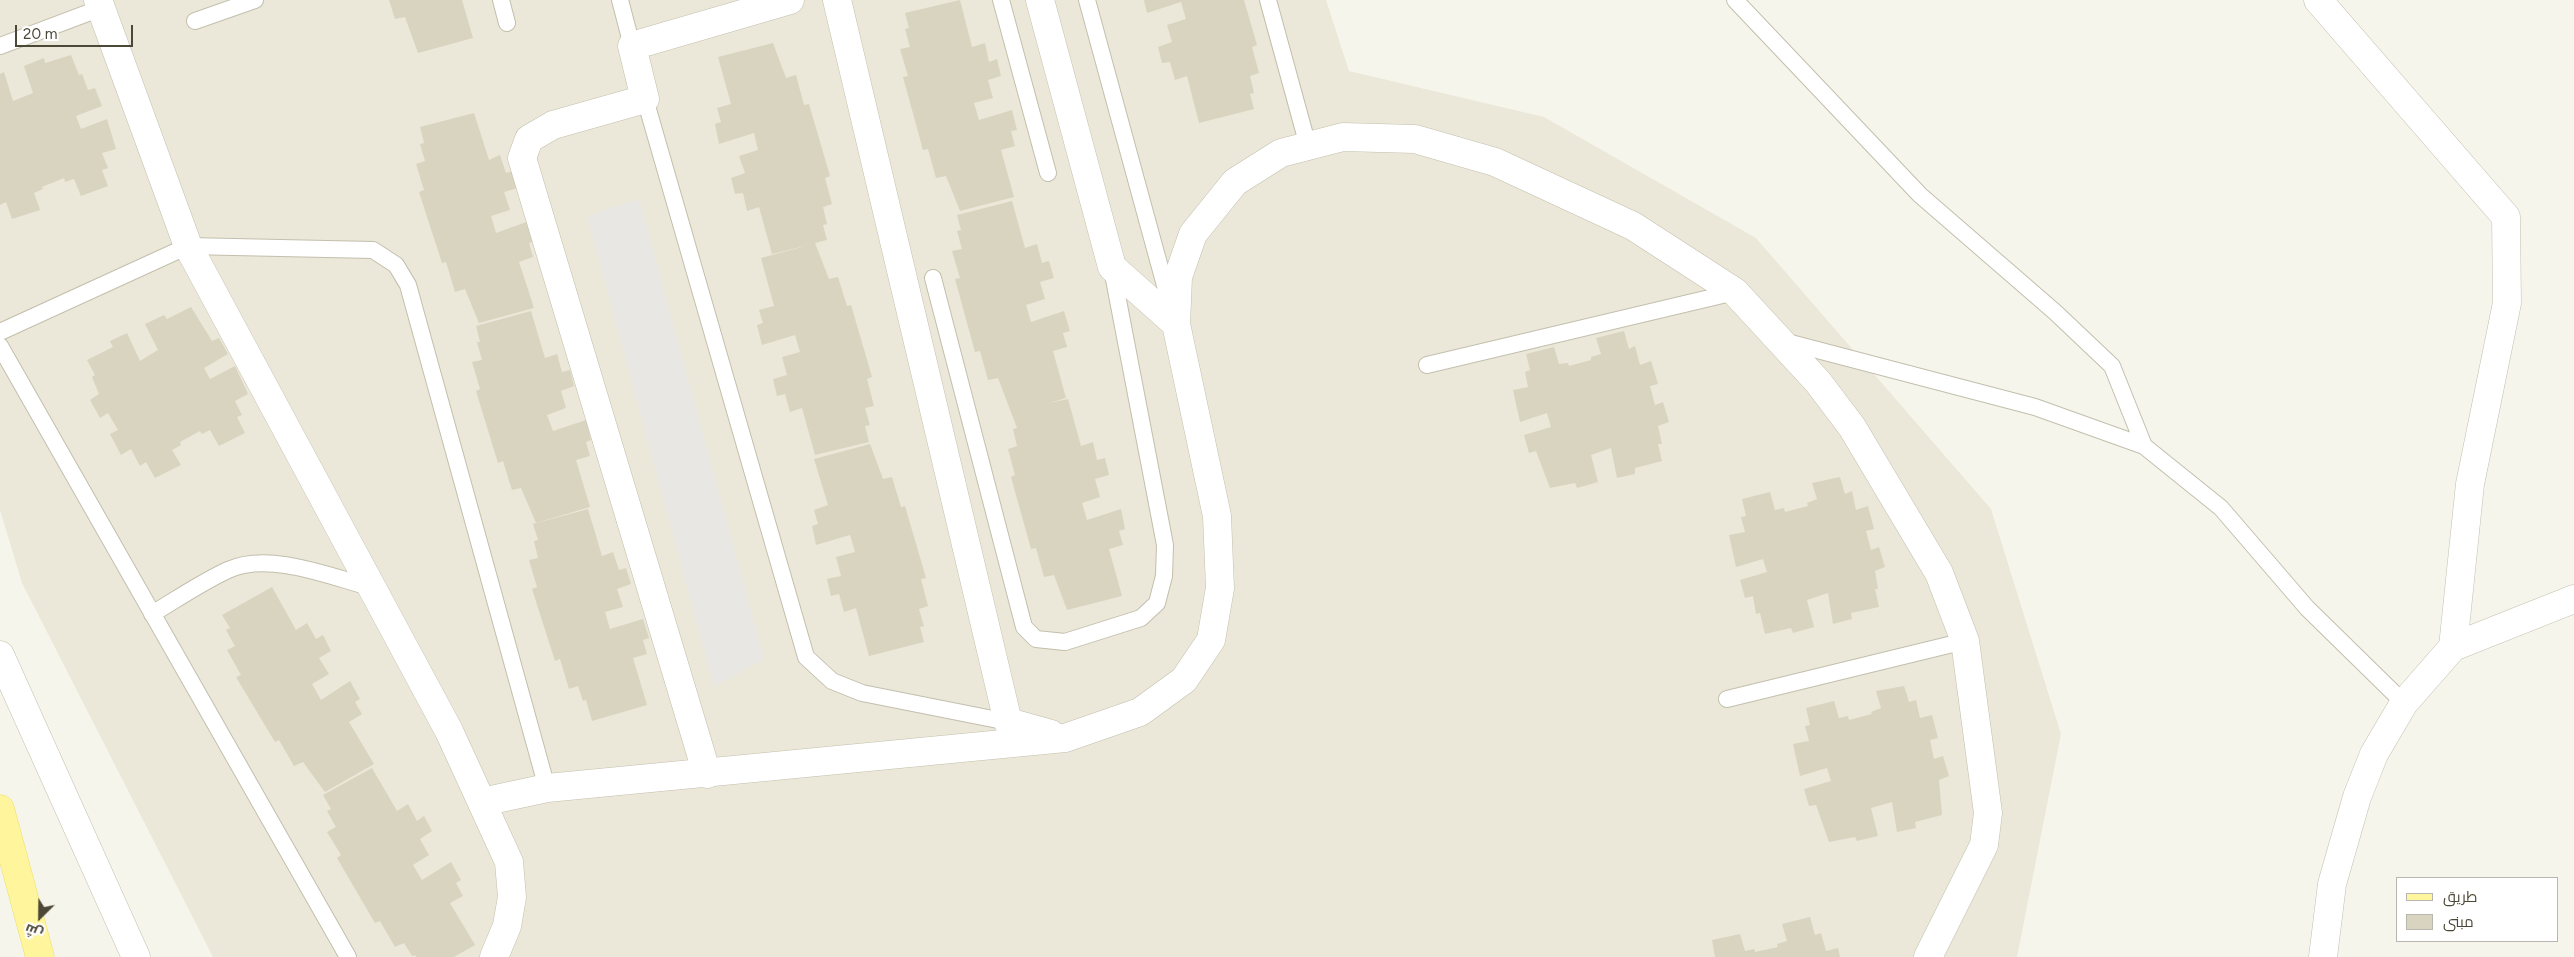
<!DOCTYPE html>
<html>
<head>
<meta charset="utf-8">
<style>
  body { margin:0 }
  #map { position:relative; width:2574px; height:957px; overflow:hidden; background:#f6f5eb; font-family:Figtree,Cairo,sans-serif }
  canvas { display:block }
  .legend { position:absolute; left:2396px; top:877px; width:162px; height:65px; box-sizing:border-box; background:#fff; border:1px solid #b7b6af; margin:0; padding:6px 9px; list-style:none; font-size:15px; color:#4c4838 }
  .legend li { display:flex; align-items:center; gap:10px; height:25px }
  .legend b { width:25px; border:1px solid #b7b6af }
  .north { position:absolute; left:15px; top:892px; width:50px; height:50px; -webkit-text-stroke:4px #fff; paint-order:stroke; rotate:203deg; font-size:14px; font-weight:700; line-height:20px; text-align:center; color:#4c4838 }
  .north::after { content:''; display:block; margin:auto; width:18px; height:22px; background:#4c4838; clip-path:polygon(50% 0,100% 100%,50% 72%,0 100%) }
  .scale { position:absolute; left:15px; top:25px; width:118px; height:22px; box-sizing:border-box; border:2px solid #4c4838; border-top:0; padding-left:6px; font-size:15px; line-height:18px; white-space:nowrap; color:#4c4838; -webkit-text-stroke:4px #fff; paint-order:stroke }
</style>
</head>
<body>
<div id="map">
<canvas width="2574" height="957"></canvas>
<ul class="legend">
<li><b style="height:6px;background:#fff59c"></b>طريق</li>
<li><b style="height:14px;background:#d9d4c0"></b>مبنى</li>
</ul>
<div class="north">ش</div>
<div class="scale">20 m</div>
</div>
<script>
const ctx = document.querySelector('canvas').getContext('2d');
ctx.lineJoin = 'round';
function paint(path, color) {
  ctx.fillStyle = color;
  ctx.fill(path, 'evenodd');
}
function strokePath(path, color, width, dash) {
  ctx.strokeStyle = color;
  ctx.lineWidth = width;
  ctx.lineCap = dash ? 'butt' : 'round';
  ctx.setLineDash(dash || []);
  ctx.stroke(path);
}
paint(new Path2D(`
  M0 0H1326L1349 71 1544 117 1756 238 1991 509 2061 734 2017 957H213L22 583 0 510Z`), '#ebe8d9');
paint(new Path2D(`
  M639 199 764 659 714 687 587 216Z`), '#e8e7e3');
paint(new Path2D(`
  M389 0H462L473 38 418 53 405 17 395 19Z
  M960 0 972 47 985 43 989 62 997 59 1001 76 988 80 993 98 974 103 979 120 1012 110 1017 130 1011 131 1015 146 1001 150 1014 197 960 211 946 176 936 178 928 149 923 150 903 77 908 76 900 49 910 47 905 29 909 28 905 13Z
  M1144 0H1244L1257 45 1252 47 1259 73 1250 76 1254 93 1250 94 1254 109 1199 123 1187 76 1175 80 1170 62 1162 63 1158 47 1172 42 1167 25 1186 19 1181 2 1147 13Z
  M773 43 786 78 796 75 804 105 809 104 830 176 825 178 832 204 823 207 827 224 823 225 827 240 815 243 829 279 838 277 847 306 851 305 872 377 867 379 874 406 865 408 870 425 865 426 869 442 815 455 802 408 790 412 785 394 777 396 773 379 787 375 782 357 800 352 795 335 762 345 757 325 763 323 759 310 774 306 761 258 809 245 772 254 759 207 747 211 743 193 735 194 731 178 745 173 739 156 758 150 754 133 719 144 715 124 721 122 717 108 731 104 718 57Z
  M71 55 79 75 82 74 88 90 95 88 102 106 76 116 81 129 107 119 116 149 102 153 108 168 102 170 108 186 81 196 74 179 65 182 64 178 42 187 43 189 34 193 40 210 12 219 6 202 0 205V74L4 72 13 101 33 93 24 66 44 58 45 63Z
  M474 113 489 160 500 155 506 173 513 171 518 188 504 192 510 210 491 216 496 233 529 221 535 241 529 243 533 257 519 262 534 308 479 323 465 289 455 292 446 262 442 263 419 192 424 190 416 164 425 161 420 144 424 143 420 127Z
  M1012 201 1025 248 1037 244 1042 263 1049 261 1054 278 1040 282 1045 299 1026 305 1031 322 1064 311 1070 331 1063 333 1067 347 1053 351 1066 398 1049 403 1068 399 1081 446 1093 442 1097 460 1105 458 1109 475 1095 479 1100 497 1082 503 1087 520 1121 509 1125 529 1119 531 1123 545 1109 549 1122 596 1067 610 1054 575 1044 577 1036 548 1031 549 1011 477 1015 475 1008 449 1017 446 1013 429 1017 428 998 378 988 380 980 351 975 352 955 279 960 278 952 251 962 249 957 231 961 230 957 215Z
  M191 307 212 341 219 338 228 354 204 368 210 379 235 366 248 394 235 401 242 415 237 417 245 433 219 446 210 430 202 434 200 431 180 442 181 445 172 450 181 465 155 478 146 462 140 466 131 449 121 455 110 434 118 430 108 413 100 418 90 400 99 394 92 377 95 375 87 360 113 347 110 341 127 333 140 361 158 350 145 324 164 315 167 319Z
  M531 311 545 358 557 354 562 372 570 370 574 386 561 391 566 408 547 415 553 431 586 420 591 440 586 442 590 456 576 460 590 507 536 523 521 488 512 490 503 461 498 463 476 391 480 389 472 362 482 360 477 342H480L476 326Z
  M1624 331 1629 349 1635 346 1640 365 1651 361 1658 384 1650 386 1655 405 1663 402 1669 422 1658 426 1662 444H1658L1662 461 1635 468V474L1617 478 1611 448 1591 455 1598 482 1577 488 1575 483 1550 488 1536 451 1529 453 1524 435 1551 427 1547 413 1520 422 1513 390 1528 387 1525 372 1530 370 1526 354 1554 347 1559 364 1568 363 1569 366 1591 360V357L1601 354 1596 338Z
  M870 444 883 479 892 477 901 507 905 506 926 578 921 579 928 606 919 609 924 626 920 627 924 642 869 656 856 608 844 612 839 594 831 596 827 579 841 576 836 557 855 552 850 535 816 545 812 526 818 524 814 510 828 505 814 459Z
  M1840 477 1845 494 1852 491 1856 510 1868 506 1874 529 1866 531 1871 550 1879 547 1885 567 1875 571 1878 589H1875L1879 607 1851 613 1852 619 1833 624 1828 593 1807 600 1814 627 1793 633 1791 628 1765 634 1760 613 1756 614 1753 596 1745 598 1740 580 1767 572 1763 559 1736 567 1729 535 1745 532 1741 517 1746 516 1742 499 1770 492 1775 510 1784 508 1785 512 1808 506 1807 503 1817 499 1812 483Z
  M588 509 602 556 613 552 619 570 626 568 631 584 617 589 623 607 605 612 610 629 643 619 649 638 643 640 647 654 633 658 647 705 592 721 586 700 583 701 578 686 569 689 560 659 555 661 532 589 537 587 529 560 538 558 534 541 538 540 533 524Z
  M272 587 296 630 307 623 316 639 323 635 331 651 319 658 329 674 312 684 321 700 350 681 360 699 355 702 362 714 349 722 374 764 325 792 303 762 294 766 279 740 275 742 236 677 241 675 227 650 235 646 226 630 230 628 222 615Z
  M1904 686 1909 702 1916 700 1920 718 1932 715 1938 738 1930 740 1934 759 1943 756 1949 776 1939 780 1942 815 1915 822 1916 828 1897 832 1892 802 1871 808 1878 836 1857 841 1855 837 1829 842 1816 805 1809 806 1804 789 1831 781 1827 768 1800 776 1793 744 1809 741 1805 726 1810 725 1806 708 1834 701 1839 718 1848 716 1849 720 1872 714 1871 712 1881 708 1876 691Z
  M372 768 397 811 408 804 417 821 424 816 432 831 420 839 429 855 413 865 422 880 451 862 461 880 456 883 463 896 450 903 475 945 454 957H416L415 955 412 956 404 943 395 947 380 921 375 923 337 858 341 855 327 832 336 827 327 811 331 809 323 795Z
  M1810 917 1815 935 1821 933 1826 951 1838 948 1840 957H1715L1712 940 1740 934 1745 951 1754 949 1755 952 1778 947 1777 944 1787 941 1782 924Z`), '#d9d4c0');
const service = new Path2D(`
  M501 0 507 23
  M620 0 632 46
  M1001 0 1048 173
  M1087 0 1170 304
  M1268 0 1308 146
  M1735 0 1920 195 2055 312 2112 366 2144 446
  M195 21 255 0
  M0 46 101 8
  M645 99 806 657 832 681 862 693 1008 722
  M933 278 1024 627 1036 639 1065 642 1141 618 1157 603 1164 576 1165 545 1112 269
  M0 332 188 246 373 250 396 265 408 285 547 788
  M1783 341 2035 407 2144 446 2221 508 2307 608 2404 703
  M0 346 348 957
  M1427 365 1735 292
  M152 614C177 599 202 582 228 570 270 551 331 577 373 588
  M1727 699 1965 641`);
const minor = new Path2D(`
  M98 0 188 246 449 731 509 862 512 897 507 926 494 957
  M837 0 1008 722 1051 734
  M1040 0 1112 267 1176 324
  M2318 0 2506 217 2507 303 2470 484 2453 647
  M707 774 522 158 529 139 553 125 645 99 632 46 790 0
  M482 802 547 788 1065 738 1140 712 1184 680 1211 640 1220 588 1217 516 1176 324 1178 277 1193 234 1235 182 1281 153 1343 137 1415 139 1495 162 1633 226 1735 292 1818 382 1852 427 1939 573 1965 641 1988 813 1984 845 1928 957
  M2323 957 2332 884 2357 797 2374 754 2404 703 2453 647 2574 599`);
const tertiary = new Path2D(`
  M0 655 136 957`);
const primary = new Path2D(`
  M0 809 40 957`);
strokePath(service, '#c3bfad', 18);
strokePath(minor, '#c3bfad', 29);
strokePath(tertiary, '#c3bfad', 29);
strokePath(primary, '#ecdc64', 29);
strokePath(service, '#fff', 16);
strokePath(minor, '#fff', 28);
strokePath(tertiary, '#fff', 28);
strokePath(primary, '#fff59c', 28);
</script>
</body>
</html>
